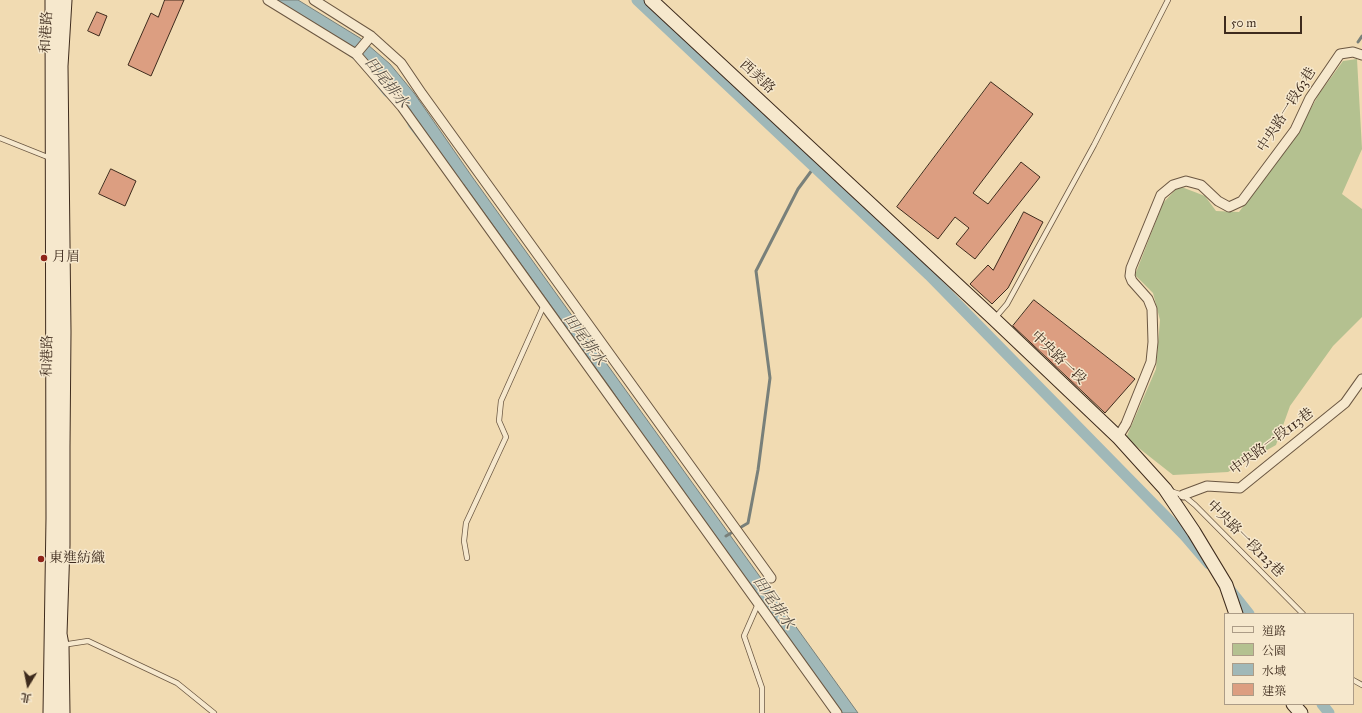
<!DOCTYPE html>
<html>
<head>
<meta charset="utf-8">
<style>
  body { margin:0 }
  #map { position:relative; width:1362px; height:713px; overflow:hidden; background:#f1dbb2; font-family:"IM FELL Great Primer","Noto Serif TC",serif }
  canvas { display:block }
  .legend { position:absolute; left:1224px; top:613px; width:130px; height:92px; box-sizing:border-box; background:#f6e8cd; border:1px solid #ac9c87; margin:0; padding:5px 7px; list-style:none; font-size:12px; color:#3e2b1d }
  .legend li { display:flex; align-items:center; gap:8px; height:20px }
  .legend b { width:20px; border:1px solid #ac9c87 }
  .north { position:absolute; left:8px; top:665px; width:40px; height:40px; -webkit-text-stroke:3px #f6e8cd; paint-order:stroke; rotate:190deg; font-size:11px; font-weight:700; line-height:16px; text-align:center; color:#3e2b1d }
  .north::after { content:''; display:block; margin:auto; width:14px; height:18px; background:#3e2b1d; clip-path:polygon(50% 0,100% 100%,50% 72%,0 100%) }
  .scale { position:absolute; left:1224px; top:16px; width:78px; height:18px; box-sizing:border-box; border:2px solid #3e2b1d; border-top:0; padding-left:5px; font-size:12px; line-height:14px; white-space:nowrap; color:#3e2b1d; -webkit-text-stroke:3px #f6e8cd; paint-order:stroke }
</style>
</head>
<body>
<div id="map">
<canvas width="1362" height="713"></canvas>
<ul class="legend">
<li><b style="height:5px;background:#f6e8cd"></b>道路</li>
<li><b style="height:11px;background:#b4c190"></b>公園</li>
<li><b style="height:11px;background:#a0b8b8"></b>水域</li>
<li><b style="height:11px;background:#dc9e81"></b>建築</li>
</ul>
<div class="north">北</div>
<div class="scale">50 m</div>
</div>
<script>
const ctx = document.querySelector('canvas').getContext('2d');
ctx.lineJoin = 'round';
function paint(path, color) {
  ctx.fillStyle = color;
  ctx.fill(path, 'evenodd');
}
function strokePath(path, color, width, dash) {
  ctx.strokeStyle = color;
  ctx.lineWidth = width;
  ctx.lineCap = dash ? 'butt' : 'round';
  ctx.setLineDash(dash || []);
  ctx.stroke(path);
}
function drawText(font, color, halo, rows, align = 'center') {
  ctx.font = font + ' "IM FELL Great Primer","Noto Serif TC",serif';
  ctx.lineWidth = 3;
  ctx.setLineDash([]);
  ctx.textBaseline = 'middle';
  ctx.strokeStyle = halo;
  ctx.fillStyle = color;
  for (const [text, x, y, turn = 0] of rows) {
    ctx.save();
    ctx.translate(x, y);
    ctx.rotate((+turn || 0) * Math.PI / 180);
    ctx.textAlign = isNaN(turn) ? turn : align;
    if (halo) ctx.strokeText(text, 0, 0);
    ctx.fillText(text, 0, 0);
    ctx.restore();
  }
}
paint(new Path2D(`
  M1357 59 1362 149 1342 194 1362 209V317L1333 346 1290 406 1276 445 1228 472 1173 475 1126 438 1156 369 1160 320 1153 293 1135 275 1163 203 1179 186 1205 196 1216 211 1239 212 1296 135 1319 94 1343 61Z`), '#b4c190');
const water = new Path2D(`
  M275 0H298L360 38 390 64 414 93 473 178 858 713H841L714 538 611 389 401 97 366 57Z`);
paint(water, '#a0b8b8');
strokePath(water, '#79807a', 1);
strokePath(new Path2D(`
  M1358 42 1362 36
  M726 536 748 523 758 470 770 378 756 271 798 189 815 166`), '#79807a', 3);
strokePath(new Path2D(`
  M637 0 929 275 1185 536 1209 564
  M1230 590 1249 614
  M1322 704 1329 713`), '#a0b8b8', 11);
strokePath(new Path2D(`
  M344 41 364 55 391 89
  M416 121 459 176`), '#a0b8b8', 19);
const building = new Path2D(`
  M165 0H184L151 76 128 65 151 13 158 17Z
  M97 12 107 16 99 36 88 31Z
  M991 82 1033 114 973 193 988 204 1021 162 1040 177 975 259 956 244 969 228 955 217 938 239 897 207Z
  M111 169 136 181 125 206 99 194Z
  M1024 212 1043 222 1008 288 992 304 970 284 988 265 993 270Z
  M1034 300 1135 379 1105 413 1013 326Z`);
paint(building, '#dc9e81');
strokePath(building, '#3e2b1d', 1);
const lane = new Path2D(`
  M0 138 50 158
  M995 318 1007 304 1094 145 1168 0
  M1170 491 1183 495 1195 505 1303 614
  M467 558 464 541 466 523 506 437 499 421 501 401 544 305
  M758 604 744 636 762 688V713
  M62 645 88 641 177 683 214 713
  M1353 680 1362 685`);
const street = new Path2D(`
  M268 0 356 54 402 107 837 713
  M314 0 371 36 401 63 422 94 771 578
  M356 54 371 36
  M1118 437 1126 424 1151 362 1153 342 1152 309 1148 299 1132 281 1130 276 1131 268 1161 195 1173 185 1186 181 1201 185 1218 201 1229 207 1242 201 1295 130 1310 98 1340 54 1353 52 1362 55
  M1183 495 1207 486 1240 488 1345 403 1362 379`);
const secondary = new Path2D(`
  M651 0 994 319 1118 437 1165 489 1194 532 1226 585 1236 614
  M1293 704 1301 713
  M50 713 53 518 52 0
  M63 713 62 645 60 634 63 545V447L64 332 61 66 65 0`);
strokePath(lane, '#6b5742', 6);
strokePath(street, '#6b5742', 11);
strokePath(secondary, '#3e2b1d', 15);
strokePath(lane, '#f6e8cd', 4.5);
strokePath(street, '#f6e8cd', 9);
strokePath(secondary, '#f6e8cd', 13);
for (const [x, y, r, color] of [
  [44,258,4,"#8f2418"],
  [41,559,4,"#8f2418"]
]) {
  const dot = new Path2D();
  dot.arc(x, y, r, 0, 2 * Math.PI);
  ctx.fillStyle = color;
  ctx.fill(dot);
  strokePath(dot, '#f6e8cd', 1.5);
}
drawText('14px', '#3e2b1d', '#f6e8cd', [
  ["和港路",47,32,-87],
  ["西美路",757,77,43],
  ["中央路一段63巷",1287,110,-58],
  ["和港路",48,356,-89],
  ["中央路一段",1058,358,44],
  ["中央路一段113巷",1272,442,-37],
  ["中央路一段123巷",1245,539,45]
]);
drawText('14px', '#3e2b1d', '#f6e8cd', [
  ["月眉",52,258],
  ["東進紡織",49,559]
], 'left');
drawText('italic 15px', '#564e44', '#f6e8cd', [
  ["田尾排水",386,83,51],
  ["田尾排水",584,340,54],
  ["田尾排水",773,603,55]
]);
</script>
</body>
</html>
